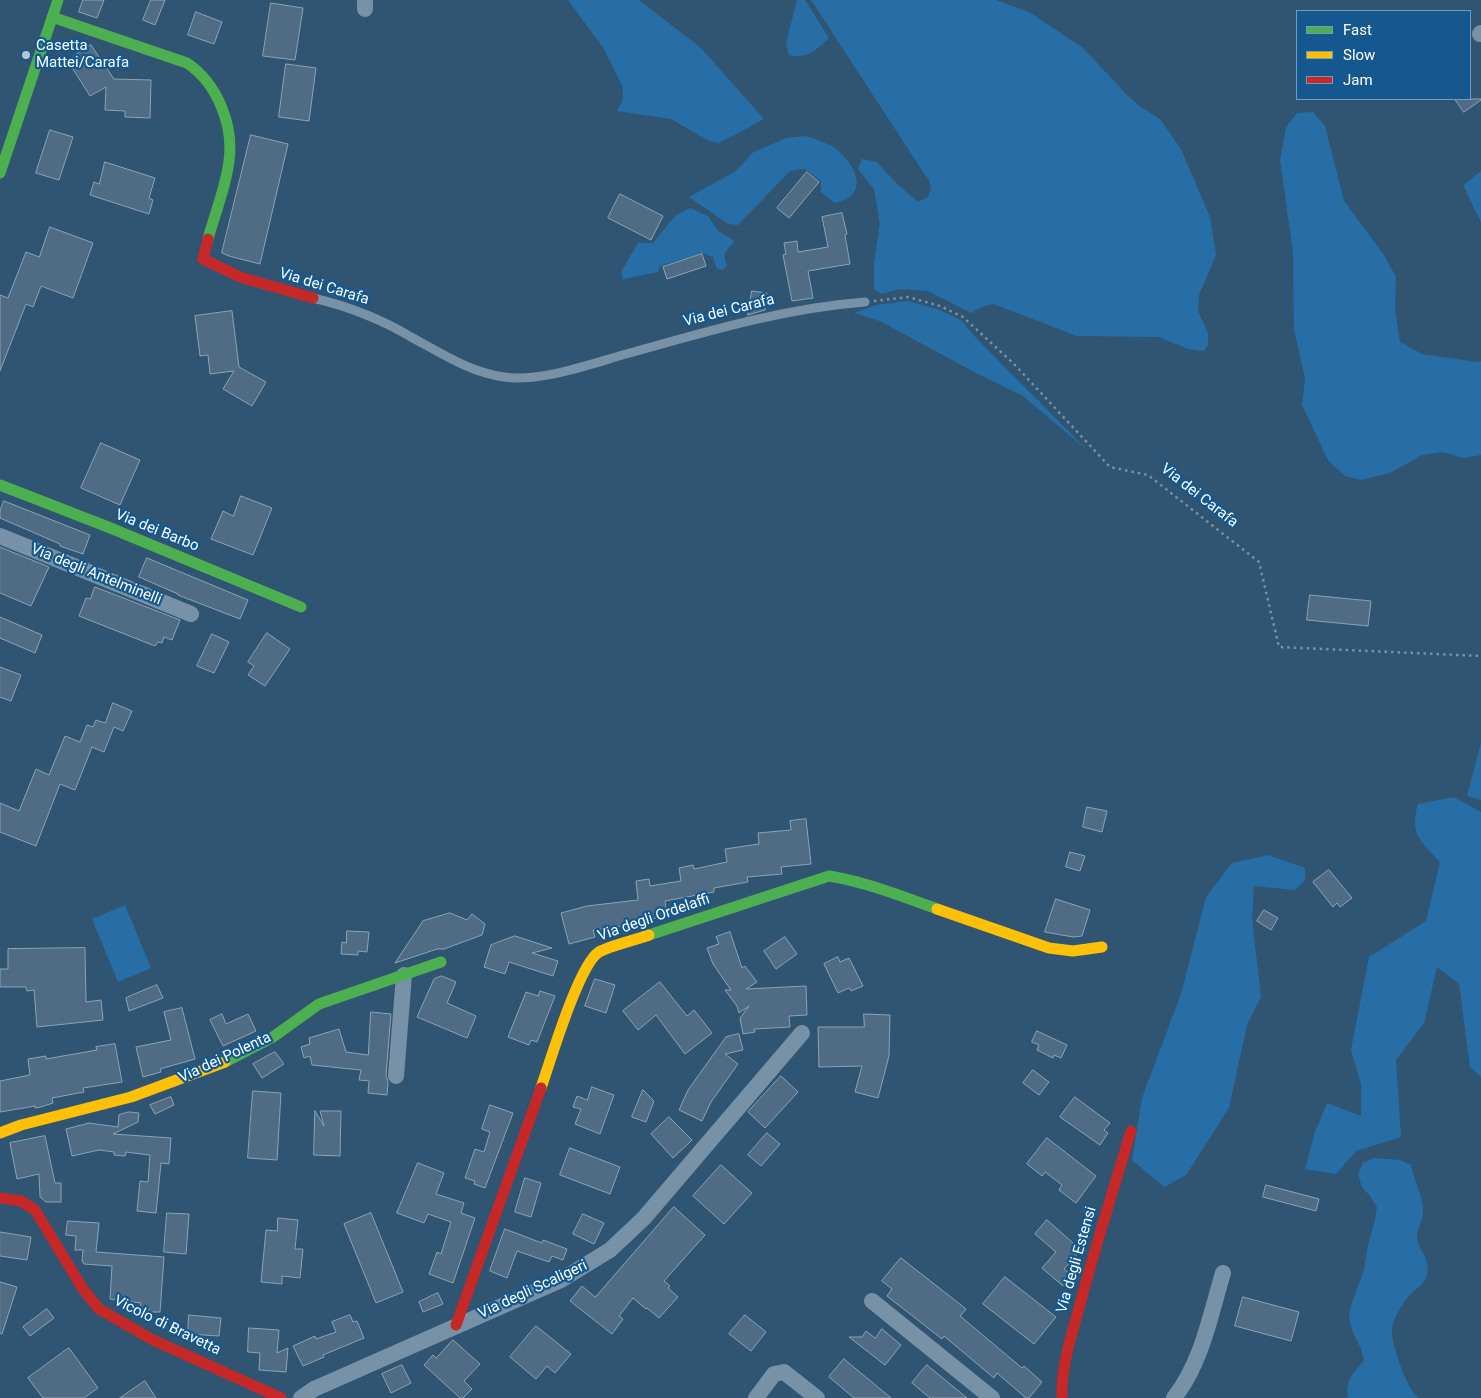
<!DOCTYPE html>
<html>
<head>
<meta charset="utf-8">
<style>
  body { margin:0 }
  #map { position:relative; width:1481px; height:1398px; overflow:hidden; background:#305573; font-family:Roboto,sans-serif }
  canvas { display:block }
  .legend { position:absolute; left:1296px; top:10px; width:175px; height:90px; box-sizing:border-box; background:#14588f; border:1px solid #729bbc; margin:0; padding:6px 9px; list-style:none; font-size:15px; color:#fff }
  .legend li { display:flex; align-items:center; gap:10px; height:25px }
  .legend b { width:25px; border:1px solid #729bbc }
</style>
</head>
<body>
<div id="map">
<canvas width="1481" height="1398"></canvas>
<ul class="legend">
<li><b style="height:6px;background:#4caf50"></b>Fast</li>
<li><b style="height:6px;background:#ffc107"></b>Slow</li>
<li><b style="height:6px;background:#c62828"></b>Jam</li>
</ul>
</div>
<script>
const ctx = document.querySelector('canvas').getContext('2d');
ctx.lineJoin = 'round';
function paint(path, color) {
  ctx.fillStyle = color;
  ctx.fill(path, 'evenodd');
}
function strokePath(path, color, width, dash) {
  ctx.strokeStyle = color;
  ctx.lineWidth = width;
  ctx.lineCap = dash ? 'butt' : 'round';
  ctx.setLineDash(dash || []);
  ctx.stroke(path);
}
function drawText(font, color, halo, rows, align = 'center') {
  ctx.font = font + ' Roboto,sans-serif';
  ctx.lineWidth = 4.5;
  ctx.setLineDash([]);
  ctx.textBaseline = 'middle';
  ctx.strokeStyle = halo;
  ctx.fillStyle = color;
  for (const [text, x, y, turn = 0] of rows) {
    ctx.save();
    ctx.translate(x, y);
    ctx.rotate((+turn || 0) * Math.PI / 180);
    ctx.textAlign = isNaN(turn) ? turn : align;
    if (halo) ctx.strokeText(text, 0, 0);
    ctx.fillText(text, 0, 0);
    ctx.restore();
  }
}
paint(new Path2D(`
  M568 0H639L701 48 764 119 733 136 718 143 709 141 671 119 617 111 622 102 623 88 604 49Z
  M797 0H805L829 38C817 49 807 60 789 55L786 43Z
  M811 0H996L1029 12 1083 48 1128 96 1142 108 1160 119 1181 149 1210 217 1216 255 1199 295 1198 311 1208 333V345L1204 351 1188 349 1159 337 1077 336 993 304 981 307 971 313 928 291 900 289 882 294 874 289V262L880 224 874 189 858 169 862 159 877 162 896 183 918 202 928 197 931 187 929 181Z
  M1313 112 1325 126 1344 201 1384 255 1396 277 1395 310 1400 342 1422 354 1477 362 1481 361V455L1463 458 1443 452 1422 455 1390 473 1361 480 1345 476 1328 460 1302 405 1305 378 1294 330 1293 252 1280 160 1286 127 1297 113Z
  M806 136C815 139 824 142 832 146 845 154 864 178 854 192 850 199 841 201 834 203L821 192V181L805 169 790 171 738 225 728 224 689 197 736 171 752 153 786 138Z
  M1481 171V222L1463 185Z
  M690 208 708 216 718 231 732 239 734 243C724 250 723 256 727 266L722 270 717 269 713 257 703 253 660 266 658 272 623 279 621 272 638 243H653L675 216Z
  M908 301 937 309 961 320 978 340 1087 450 1023 396 976 373 880 321 854 313 876 305Z
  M1481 743V800L1467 796Z
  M1454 797 1481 812V1077L1470 1067 1459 984 1437 967 1424 1023 1396 1060 1401 1137 1356 1151 1336 1174 1305 1169 1314 1135 1327 1103 1361 1116V1084L1351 1050 1369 957 1426 921 1440 862C1421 841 1409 835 1418 804Z
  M1268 855 1305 868V880L1295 890 1254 886 1252 918 1261 997 1247 1025 1229 1108 1186 1175 1164 1187 1132 1160 1142 1098 1181 994 1206 897 1232 863Z
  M125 905 151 968 118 982 92 919Z
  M1374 1158 1400 1160 1411 1165C1414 1181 1424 1197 1423 1213 1423 1221 1416 1231 1417 1239 1419 1250 1431 1260 1427 1275 1424 1286 1414 1289 1408 1297 1401 1306 1394 1317 1392 1328 1390 1340 1404 1378 1411 1389 1413 1393 1416 1395 1419 1398H1348C1345 1382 1353 1372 1364 1361L1361 1349 1352 1330 1349 1317 1351 1305 1364 1270 1368 1245 1375 1220 1377 1207 1370 1196 1362 1187 1358 1174 1363 1163Z`), '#276ea6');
const building = new Path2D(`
  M83 0H104L97 18 79 12Z
  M151 0H165L155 25 143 20Z
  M271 3 303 8 295 60 263 56Z
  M196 12 222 22 214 44 188 35Z
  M91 45 114 79 151 80 150 118 125 117V111L105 110 106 87 90 96 71 66 77 61 74 56Z
  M286 64 316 68 309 121 279 117Z
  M1455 99H1481V100L1464 112Z
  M50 130 73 137 59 180 36 173Z
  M251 135 288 144 260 264 229 256 222 253Z
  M105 162 155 178 149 198 153 200 149 214 90 195 94 182 99 184Z
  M807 172 819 182 789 218 777 208Z
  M620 194 663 216 651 240 608 218Z
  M842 213 847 234 845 235 850 264 808 271 813 298 792 301 783 255 786 254 784 243 797 241 798 252 828 247 822 217Z
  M50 227 93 243 73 298 41 286 33 307 26 304 0 371V295L8 298 26 252 39 257Z
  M702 254 706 266 667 279 663 267Z
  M752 291 767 293 765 310 748 315Z
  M232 311 239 367 266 382 252 406 223 389 234 371 210 374 208 355 200 356 195 316Z
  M101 443 140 460 120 505 81 488Z
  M241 496 272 508 253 555 211 539 223 511 233 516Z
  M4 501 90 535 83 554 60 546V544L0 518V511Z
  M0 547 49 567 31 606 0 593Z
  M147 558 248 600 240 619 178 595V594L139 577Z
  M95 587 180 620 172 640 164 637 162 643 158 642 155 646 79 616 86 598 90 599Z
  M1310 595 1371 601 1368 626 1307 620Z
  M0 617 42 635 35 653 0 638Z
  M267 633 290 649 265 686 248 675 254 666 248 662Z
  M212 634 229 642 214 673 197 666Z
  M0 667 21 675 11 701 0 697Z
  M113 703 132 711 123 731 114 727 104 752 92 747 75 790 60 784 36 846 0 832V803L19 811 36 769 49 775 65 736 80 742 87 725 93 727 96 720 105 723Z
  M1087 807 1107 811 1102 832 1083 827Z
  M806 819 811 864 781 867 782 874 747 877 748 882 714 888V892L665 901 667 915 658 918 629 922 630 925 593 930 595 937 569 944 561 913 587 906 638 900 636 881 649 879 650 886 681 881 679 868 693 865 694 869 727 862 725 849 759 844 758 833 791 830 790 821Z
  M1070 852 1085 856 1080 871 1066 867Z
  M1329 870 1352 898 1340 907 1337 903 1333 907 1313 882Z
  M1056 899 1090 910 1082 936 1073 937 1045 932Z
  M1264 910 1278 918 1271 930 1257 921Z
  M450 913 467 920 472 914 485 924 482 935 444 949H437L395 963 423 921Z
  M347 931 369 932 367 952 358 951V955L341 954 342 942 346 943Z
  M730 932 742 968 745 966 757 982 746 989 806 986 807 1015 789 1016 790 1027 754 1029 755 1032 743 1034 740 1018 749 1006 739 1013 737 1006 725 990H731L713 964 707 948 719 944 716 937Z
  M515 936 552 948 532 953 558 961 553 976 509 962 505 974 484 967 491 945Z
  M785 937 797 954 776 969 764 951Z
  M85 948 86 1002 101 1000 103 1020 37 1027 34 990 27 991 26 987H0V969H8V949Z
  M838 957 840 962 849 958 863 986 851 991 849 988 838 993 824 964Z
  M442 976 456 982 447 1003 476 1016 467 1038 417 1017 434 979Z
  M595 979 615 985 606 1013 585 1006Z
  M660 982 687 1016 694 1010 712 1033 685 1054 656 1015 638 1030 623 1011Z
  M157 985 163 998 129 1011 126 998Z
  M540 991 555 996 537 1042 531 1040 529 1045 508 1037 526 992 538 996Z
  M182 1008 195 1059 160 1069 161 1072 143 1077 136 1047 171 1040 164 1012Z
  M371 1012 391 1014 386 1075 388 1082 387 1095 368 1093 369 1081 359 1080 361 1070 312 1065 310 1056 304 1058 301 1047 310 1044 309 1038 339 1029 346 1052 368 1055Z
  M222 1014 226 1024 248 1014 256 1031 223 1046 210 1020Z
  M864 1014 890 1015 889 1056 878 1098 855 1092 862 1066 819 1067 818 1027H864Z
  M1037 1031 1067 1045 1061 1058 1054 1055 1053 1058 1037 1050 1039 1045 1032 1042Z
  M739 1034 743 1050 725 1054 738 1064 711 1102 702 1121 679 1110 688 1090 726 1037Z
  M115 1044 122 1082 83 1088 84 1092 52 1098 53 1103 41 1107 35 1108V1106L0 1112V1081L30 1075 28 1059 46 1056V1059L97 1050 96 1047Z
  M275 1052 284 1064 262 1078 253 1064Z
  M1033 1070 1049 1082 1039 1095 1023 1083Z
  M781 1076 798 1092 765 1128 748 1112Z
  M592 1087 614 1095 600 1134 575 1124 581 1109 573 1107 577 1096 587 1100Z
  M643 1090 654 1101 646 1122 632 1117Z
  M253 1091 281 1093 277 1160 248 1158Z
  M171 1097 174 1105 155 1114 150 1105Z
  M1075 1097 1110 1123 1104 1130 1108 1133 1100 1145 1060 1117Z
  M490 1105 513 1113 485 1188 474 1184 475 1181 465 1178 475 1149 484 1152 490 1132 482 1129Z
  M315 1111 324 1126 320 1111H341L340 1156 314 1155Z
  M129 1112 139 1113 138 1122 113 1134 171 1138 169 1164 161 1163 156 1213 137 1211 140 1181 148 1182 150 1155 126 1152 125 1156 114 1155V1152L99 1150 72 1156 66 1129 89 1123 118 1127 119 1115Z
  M669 1117 692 1140 673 1158 651 1134Z
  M767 1133 780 1144 761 1166 748 1155Z
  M45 1136 55 1183H61V1202H46L40 1197 39 1174 17 1179 10 1143Z
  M1047 1138 1096 1176 1076 1203 1059 1190 1062 1185 1045 1172 1042 1176 1027 1164Z
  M570 1148 620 1167 610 1194 560 1175Z
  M418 1163 444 1173 436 1194 464 1203 461 1213 475 1218 453 1283 429 1274 437 1252 441 1254 451 1222 428 1214 424 1223 397 1213Z
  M721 1165 752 1193 724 1224 693 1196Z
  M525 1178 541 1183 531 1217 515 1212Z
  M1266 1185 1319 1199 1316 1211 1263 1197Z
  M674 1207 705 1235 664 1281 670 1286 668 1288 678 1297 659 1318 647 1308 646 1309 633 1298 619 1316 623 1319 612 1334 570 1301 582 1286 595 1297Z
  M167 1213 189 1214 186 1254 164 1252Z
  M371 1213 403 1292 376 1303 344 1224Z
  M583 1214 604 1223 594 1244 573 1234Z
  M278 1218 298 1220 295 1249H303L300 1278 282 1276V1284L261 1282 266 1230 277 1231Z
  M1047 1220 1081 1250 1064 1269 1072 1276 1063 1286 1042 1268 1056 1252 1035 1234Z
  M68 1221 99 1223 96 1252 164 1257 160 1312H149V1308H140L141 1303 110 1299 112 1266 84 1264 82 1261 83 1250H75L76 1236 66 1235Z
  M505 1229 542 1243 543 1240 567 1249 563 1260 552 1256 549 1262 517 1251 507 1278 490 1271Z
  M0 1232 31 1237 27 1260 0 1256Z
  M901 1258 966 1309 960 1316 1022 1368 1024 1366 1042 1382 1029 1398H1026L997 1373 994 1378 944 1336 942 1339 887 1296 892 1289 882 1281Z
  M1005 1277 1056 1317 1034 1344 983 1304Z
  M0 1282 17 1287 2 1334 0 1333Z
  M438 1293 443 1304 423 1312 419 1302Z
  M1243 1297 1299 1312 1291 1341 1235 1326Z
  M47 1309 54 1318 30 1336 23 1327Z
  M189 1315 221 1318 219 1336 188 1334Z
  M350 1315 353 1322 357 1321 364 1338 323 1355 324 1357 303 1366 293 1346 315 1336 316 1339 336 1332 332 1322Z
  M745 1315 766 1332 751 1351 729 1334Z
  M536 1326 571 1354 555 1373 547 1366 536 1379 510 1357Z
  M249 1328 279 1330 277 1353 288 1348 286 1372 259 1370 260 1353 248 1352Z
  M882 1329 901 1345 885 1365 849 1337H862L866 1331 875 1338Z
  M453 1340 480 1364 464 1381 472 1389 463 1398H460L424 1365 433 1355 436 1358Z
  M69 1348 98 1388 84 1398H43L28 1378Z
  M844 1359 891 1398H854L829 1377Z
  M402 1365 411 1383 391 1393 382 1374Z
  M927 1365 967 1398H930L912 1383Z
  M145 1381 156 1398H120Z`);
paint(building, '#4f6c84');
strokePath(building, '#8ca3b4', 1);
strokePath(new Path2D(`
  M874 301 908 297 940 306 963 317 1013 363 1110 467 1148 475 1259 562 1279 647 1481 656`), '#7791a6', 2.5, [2.5, 4]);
strokePath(new Path2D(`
  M313 298C347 306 381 319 411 337 441 353 469 372 504 377 543 383 598 361 637 351 712 330 787 308 865 302`), '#7791a6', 9);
strokePath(new Path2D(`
  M365 9V0
  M1480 34 1481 33
  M0 536 191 614
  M396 1076 404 975
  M872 1301 992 1398
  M301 1398 314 1389 561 1280 610 1250 644 1218 802 1033
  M756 1398 774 1374 784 1372 817 1398
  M1174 1398C1202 1362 1210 1316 1223 1273`), '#7791a6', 16);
strokePath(new Path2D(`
  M52 17 187 63C217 83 234 125 229 161 226 187 215 213 208 239
  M0 173 58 0
  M0 485 108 527 301 607
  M649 935 829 876C866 882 902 896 937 909
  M225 1062 273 1037 319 1004 441 962`), '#4caf50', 11);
strokePath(new Path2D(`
  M937 909 1049 948 1073 951 1102 947
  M541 1088C550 1062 579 964 599 952 609 946 636 940 649 935
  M0 1133 21 1125 131 1097 225 1062`), '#ffc107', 11);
strokePath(new Path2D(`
  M208 239 203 259 240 277 313 298
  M0 1198 21 1201 35 1210 83 1289 99 1309 153 1340 281 1398
  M456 1325 541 1088
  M1062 1398C1061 1367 1071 1337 1079 1308 1095 1248 1113 1190 1131 1131`), '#c62828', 11);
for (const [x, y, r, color] of [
  [26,55,5,"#b7c4ce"]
]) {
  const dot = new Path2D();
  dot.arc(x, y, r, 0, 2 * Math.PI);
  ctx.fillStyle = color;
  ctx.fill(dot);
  strokePath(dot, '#14588f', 2);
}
drawText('15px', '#fff', '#14588f', [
  ["Casetta",36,46],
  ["Mattei/Carafa",36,63]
], 'left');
drawText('15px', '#fff', '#14588f', [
  ["Via dei Carafa",324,287,17],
  ["Via dei Carafa",729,311,-14],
  ["Via dei Carafa",1199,496,38],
  ["Via dei Barbo",157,531,22],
  ["Via degli Antelminelli",96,575,22],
  ["Via degli Ordelaffi",654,918,-19],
  ["Via dei Polenta",225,1058,-25],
  ["Via degli Estensi",1077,1260,-74],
  ["Via degli Scaligeri",533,1290,-25],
  ["Vicolo di Bravetta",167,1326,26]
]);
</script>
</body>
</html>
